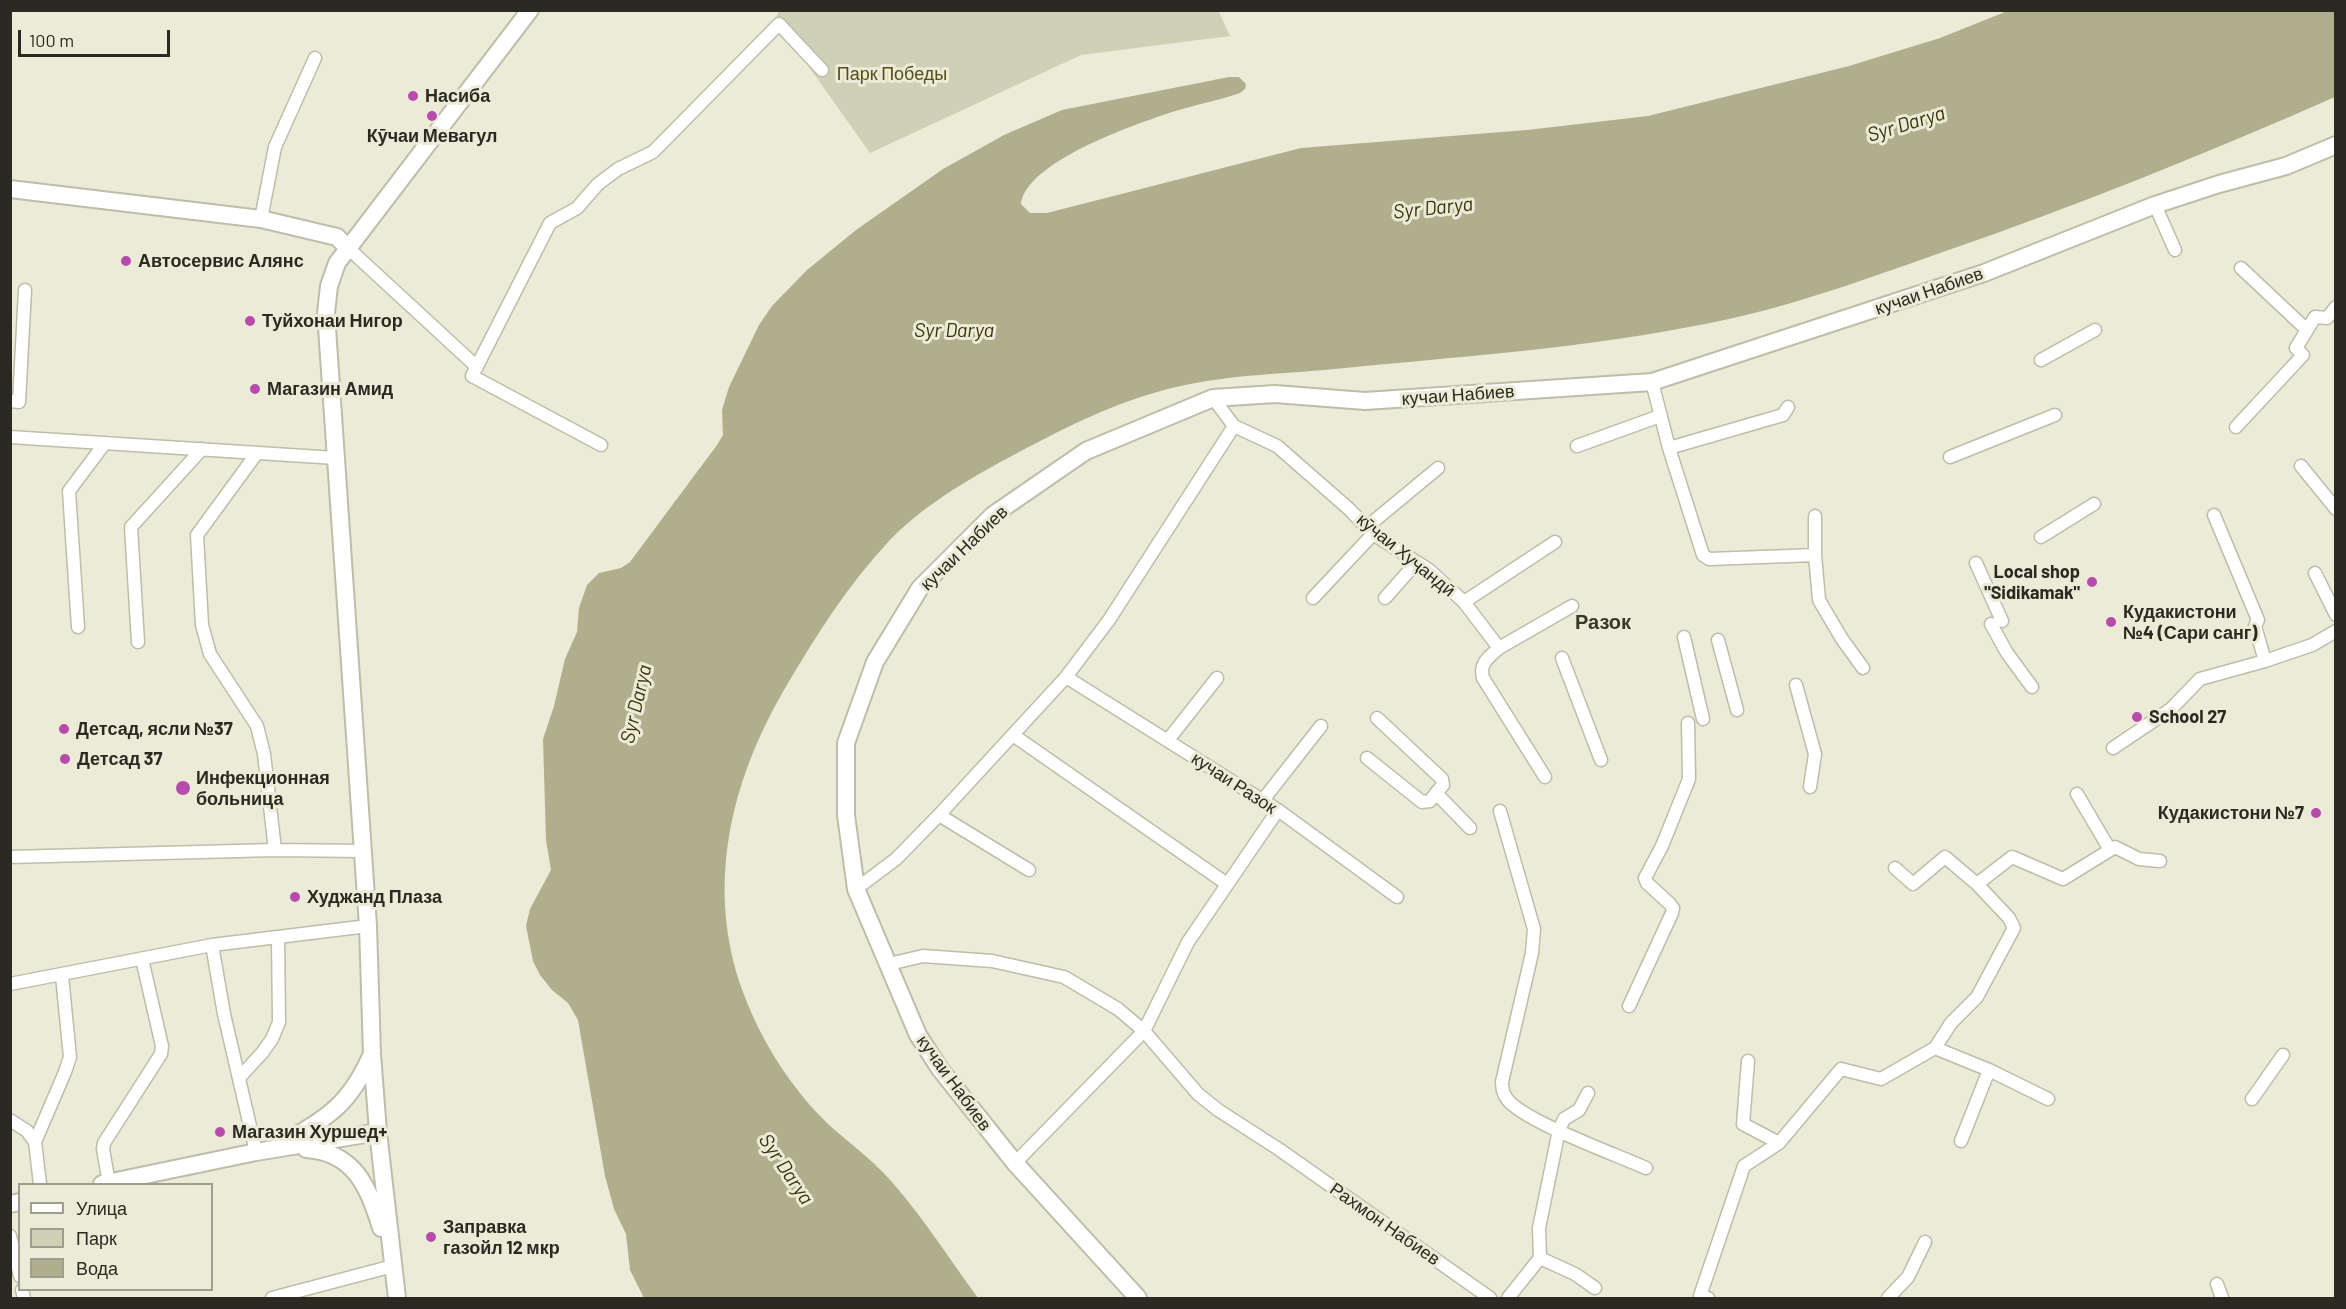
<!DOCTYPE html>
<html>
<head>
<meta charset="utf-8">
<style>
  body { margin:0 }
  #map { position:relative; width:2346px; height:1309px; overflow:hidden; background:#ebebd7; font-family:Barlow,sans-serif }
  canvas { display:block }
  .frame { position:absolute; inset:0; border:12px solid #2a2a22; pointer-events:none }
  .legend { position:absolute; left:18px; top:1183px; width:195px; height:108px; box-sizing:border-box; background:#ebebd7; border:2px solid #9e9e8f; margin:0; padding:8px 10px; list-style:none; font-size:18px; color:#2a2a22 }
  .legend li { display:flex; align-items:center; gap:12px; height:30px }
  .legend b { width:30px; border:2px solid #9e9e8f }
  .scale { position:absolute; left:18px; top:30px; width:152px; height:27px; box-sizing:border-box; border:3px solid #2a2a22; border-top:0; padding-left:8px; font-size:18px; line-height:21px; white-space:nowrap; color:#2a2a22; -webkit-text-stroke:4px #ebebd7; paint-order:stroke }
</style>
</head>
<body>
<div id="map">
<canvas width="2346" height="1309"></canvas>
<div class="frame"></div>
<ul class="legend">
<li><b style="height:8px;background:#fff"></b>Улица</li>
<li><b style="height:16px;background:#d0d0b6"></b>Парк</li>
<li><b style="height:16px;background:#afaf8d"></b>Вода</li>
</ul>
<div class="scale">100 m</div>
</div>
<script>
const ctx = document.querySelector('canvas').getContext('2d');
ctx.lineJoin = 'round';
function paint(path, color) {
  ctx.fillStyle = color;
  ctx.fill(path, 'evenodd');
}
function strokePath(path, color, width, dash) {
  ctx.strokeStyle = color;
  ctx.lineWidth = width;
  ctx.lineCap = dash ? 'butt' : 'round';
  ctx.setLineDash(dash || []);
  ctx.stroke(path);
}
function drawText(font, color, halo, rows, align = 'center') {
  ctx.font = font + ' Barlow,sans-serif';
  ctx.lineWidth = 6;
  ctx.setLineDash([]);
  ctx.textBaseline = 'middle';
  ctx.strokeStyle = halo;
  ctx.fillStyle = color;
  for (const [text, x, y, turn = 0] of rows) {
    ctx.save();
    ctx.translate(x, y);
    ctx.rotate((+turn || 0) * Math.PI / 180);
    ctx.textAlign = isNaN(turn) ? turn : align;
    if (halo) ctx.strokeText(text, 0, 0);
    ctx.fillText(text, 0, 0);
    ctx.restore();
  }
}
paint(new Path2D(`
  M780 10H1218L1230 36 1081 55 870 153 775 19Z`), '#d0d0b6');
paint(new Path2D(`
  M2010 10 2335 11V97C2205 154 2074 207 1940 253 1875 276 1809 300 1742 316 1612 346 1478 355 1345 368 1289 374 1231 374 1176 387 1116 401 1062 429 1008 458 965 481 923 506 889 541 847 586 815 637 784 690 730 783 705 888 743 992 761 1041 791 1088 828 1124 849 1143 873 1160 891 1181 923 1217 950 1260 978 1298H644L630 1270 626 1234 614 1209 605 1176 578 1020 568 1003 552 990 540 975 533 961 526 926 530 909 551 870 546 840 543 739 554 706 565 659 577 632 579 608 587 585 599 573 621 568 630 562 717 445 723 435 722 410 729 387 759 325 772 306 807 270 856 230 943 169 1004 135 1062 110 1229 77H1239L1246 84 1245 89 1240 93C1217 101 1193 105 1169 113 1133 125 1026 162 1021 204L1030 213H1047L1301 148 1527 130 1648 116 1849 66 1940 38Z`), '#afaf8d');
const street = new Path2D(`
  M2155 205 2175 250
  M261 219 275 147 315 58
  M348 248 477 367
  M2241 268 2307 330
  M2041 360 2095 330
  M1652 382 1669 448 1703 555 1709 559 1815 555 1819 600 1842 639 1863 668
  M1213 398 1234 426 1277 446 1349 509 1373 534 1429 570 1464 602 1499 648C1489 657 1479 663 1483 678L1545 777
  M10 401 19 402 25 290
  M2236 427 2303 355 2296 348 2315 317 2327 318 2336 307
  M10 437 336 458
  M601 445 472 376 550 223 577 208 598 184 618 169 653 152 779 24 822 70
  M1577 446 1660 416
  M1669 448 1783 415 1788 407
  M257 453 197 535 202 625 210 654 257 726 264 754 275 850
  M1950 457 2055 415
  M2301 466 2336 509
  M2214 515 2258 620 2255 626 2265 661
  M1368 526 1438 468
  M2041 537 2094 504
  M1815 555V516
  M1976 563 2002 621
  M2315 573 2336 615
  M1313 598 1373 534
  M1385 598 1417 562
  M1464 602 1555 542
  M1991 624 2007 653 2032 687
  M78 627 69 491 105 443
  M1684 637 1703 719
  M1718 640 1737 710
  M138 642 131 527 202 449
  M1499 648 1572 606
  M1562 658 1601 760
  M1066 677 1278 810 1397 897
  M1796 685 1815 754 1810 787
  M1377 718 1442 779 1443 785 1436 793
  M1013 735 1227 884
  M1168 740 1217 678
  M2113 748 2171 709 2200 679 2265 661 2312 645 2336 631
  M1367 758 1422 802 1430 801 1436 793 1470 828
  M2077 794 2110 850
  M1263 800 1321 726
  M1500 811 1534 929 1532 953 1502 1082C1502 1088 1503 1094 1507 1099 1523 1121 1617 1155 1646 1168
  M939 815 1029 870
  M10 857 275 850 362 851
  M1895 868 1913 884 1945 857 1977 884
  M856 889 896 859 939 815 1066 677 1109 620 1234 426
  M212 945 224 1014 256 1152
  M889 964 923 956 992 961 1064 977 1118 1009 1144 1031 1198 1094 1218 1110 1280 1150 1490 1298
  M10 984 212 945 368 926
  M1629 1006 1672 913 1673 908 1670 904 1647 883 1645 878 1662 846 1689 779 1688 723
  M1935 1048 1989 1070 1961 1141
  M1748 1061 1743 1124 1779 1143
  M1989 1070 2048 1099
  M239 1078 262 1053 272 1039 279 1022 278 938
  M2252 1099 2283 1055
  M10 1120 27 1131 35 1142
  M1015 1163 1144 1031 1188 942 1278 810
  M109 1183 103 1149 104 1143 161 1054 162 1046 142 959
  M40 1184 35 1142 65 1072 70 1057 62 976
  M10 1236 20 1276
  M1540 1258 1575 1274 1595 1288
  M2217 1284 2222 1298
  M22 1290 24 1298
  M272 1298 393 1266
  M1508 1298 1540 1258 1539 1228 1559 1130 1564 1119 1579 1110 1588 1093
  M1708 1298 1700 1296 1744 1166 1779 1143 1841 1069 1881 1079 1935 1048 1951 1023 1977 997 2014 928 2009 918 1977 884 2012 857 2063 879 2115 847 2139 859 2160 861
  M1888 1298 1908 1277 1925 1242`);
const secondary = new Path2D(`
  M10 189 261 219 337 237 348 248
  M284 1143C329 1116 349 1105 371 1056
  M306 1149C354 1152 369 1187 381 1228
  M102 1184 256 1152 378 1132
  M10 1204 20 1202
  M397 1298 378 1132 372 1054 368 926 326 313 329 286 337 263 530 10
  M1138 1298 1015 1163 940 1069 918 1035 856 889 846 815V743L875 662 920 588 993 515 1086 451 1213 398 1275 394 1365 401 1652 382 1984 273 2155 205 2219 184 2286 166 2336 145`);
strokePath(street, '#bdbda9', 15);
strokePath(secondary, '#bdbda9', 20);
strokePath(street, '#fff', 12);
strokePath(secondary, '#fff', 16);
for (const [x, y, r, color] of [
  [413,96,6,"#b74bac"],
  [432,116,6,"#b74bac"],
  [126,261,6,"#b74bac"],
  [250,321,6,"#b74bac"],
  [255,389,6,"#b74bac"],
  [2092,582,6,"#b74bac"],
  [2111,622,6,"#b74bac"],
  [2137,717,6,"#b74bac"],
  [64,729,6,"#b74bac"],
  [65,759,6,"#b74bac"],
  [183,788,8,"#b74bac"],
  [2316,813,6,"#b74bac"],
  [295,897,6,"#b74bac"],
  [220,1132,6,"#b74bac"],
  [431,1237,6,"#b74bac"]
]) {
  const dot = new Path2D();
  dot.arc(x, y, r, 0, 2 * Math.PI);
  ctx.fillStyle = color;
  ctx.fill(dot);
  strokePath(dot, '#ebebd7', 2);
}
drawText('18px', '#524f17', '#ebebd7', [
  ["Парк Победы",892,74]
]);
drawText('bold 18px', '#2a2a22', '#ebebd7', [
  ["Насиба",425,96],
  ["Кӯчаи Мевагул",432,136,"center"],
  ["Автосервис Алянс",138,261],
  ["Туйхонаи Нигор",262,321],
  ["Магазин Амид",267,389],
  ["Local shop",2080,572,"right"],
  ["\"Sidikamak\"",2080,593,"right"],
  ["Кудакистони",2123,612],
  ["№4 (Сари санг)",2123,633],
  ["School 27",2149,717],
  ["Детсад, ясли №37",76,729],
  ["Детсад 37",77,759],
  ["Инфекционная",196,778],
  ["больница",196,799],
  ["Кудакистони №7",2304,813,"right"],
  ["Худжанд Плаза",307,897],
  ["Магазин Хуршед+",232,1132],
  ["Заправка",443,1227],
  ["газойл 12 мкр",443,1248]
], 'left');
drawText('18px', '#2a2a22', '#ebebd7', [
  ["кучаи Набиев",1929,291,-19],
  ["кучаи Набиев",1458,395,-4],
  ["кучаи Набиев",964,548,-44],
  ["кӯчаи Хуҷандӣ",1406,555,39],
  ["кучаи Разок",1234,783,33],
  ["кучаи Набиев",954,1083,54],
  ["Рахмон Набиев",1385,1224,35]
]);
drawText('italic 20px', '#353307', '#ebebd7', [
  ["Syr Darya",1906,124,-17],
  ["Syr Darya",1433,208,-6],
  ["Syr Darya",954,330],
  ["Syr Darya",636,704,-77],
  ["Syr Darya",786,1169,56]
]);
drawText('bold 20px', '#383828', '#ebebd7', [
  ["Разок",1603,622]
]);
</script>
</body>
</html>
